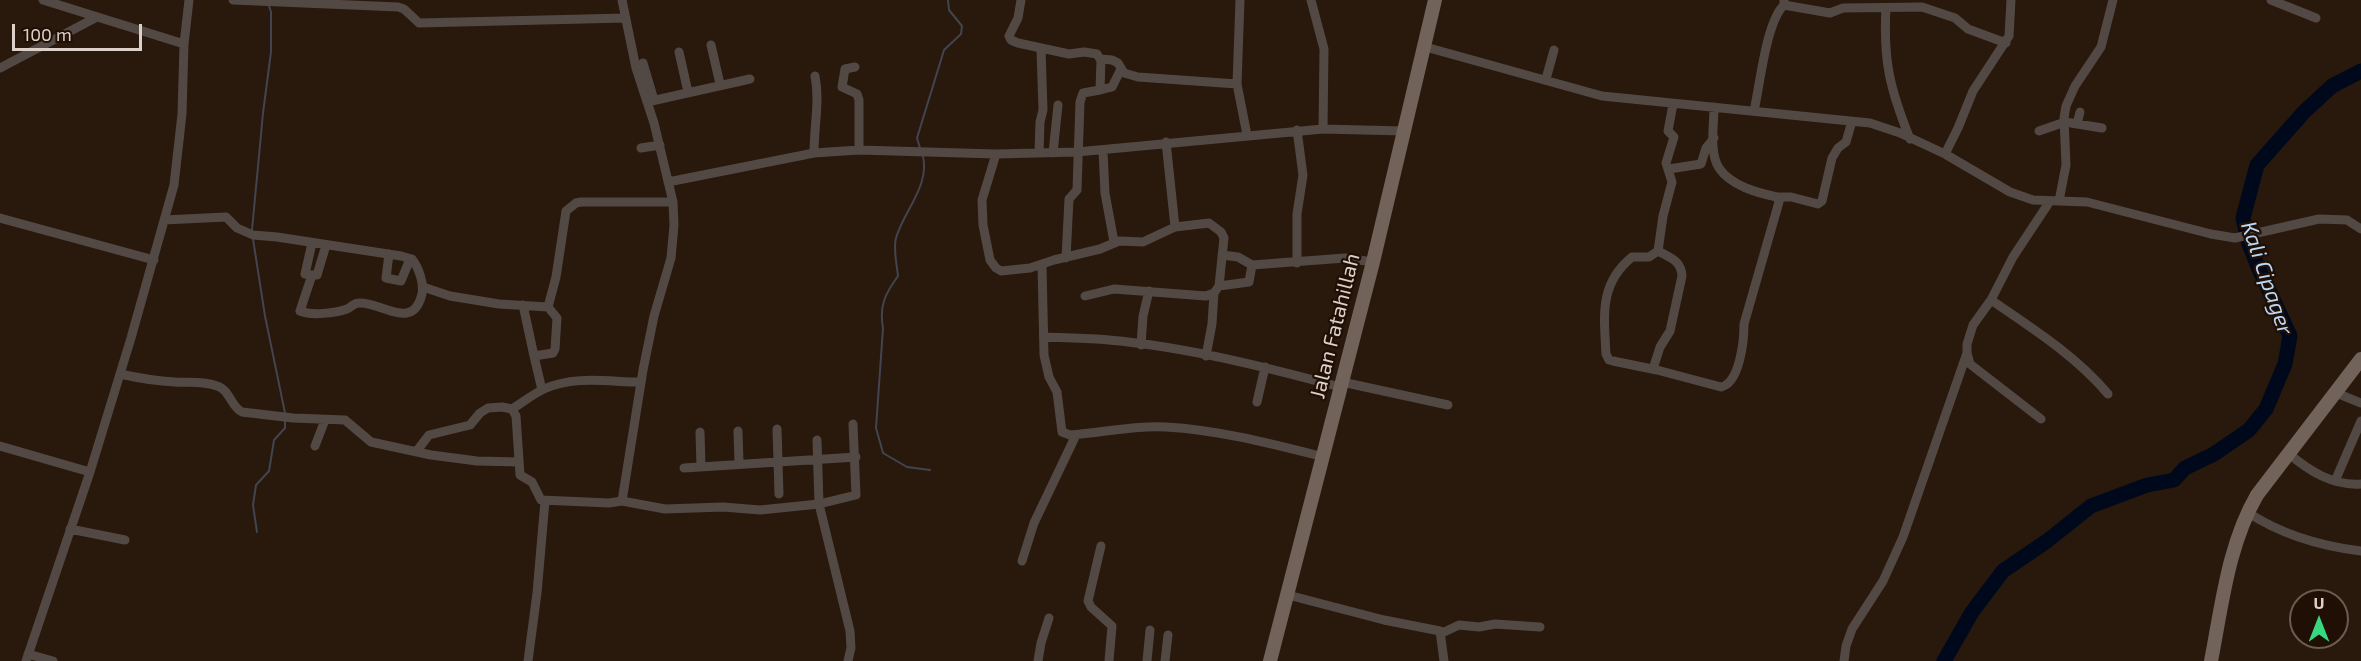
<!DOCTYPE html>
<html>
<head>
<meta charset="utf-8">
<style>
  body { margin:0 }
  #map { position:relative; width:2361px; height:661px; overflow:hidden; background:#29180c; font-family:"Exo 2",sans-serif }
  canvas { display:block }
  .north { position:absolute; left:2289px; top:589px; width:60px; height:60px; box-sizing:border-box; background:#1f0f04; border:2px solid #6b5c53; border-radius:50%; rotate:0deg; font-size:16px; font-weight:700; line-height:24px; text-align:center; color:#dcd0c9 }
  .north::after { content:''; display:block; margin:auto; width:21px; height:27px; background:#36d881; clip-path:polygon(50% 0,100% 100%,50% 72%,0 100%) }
  .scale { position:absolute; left:12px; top:24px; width:130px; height:27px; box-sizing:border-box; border:3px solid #dcd0c9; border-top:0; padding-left:8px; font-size:18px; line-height:21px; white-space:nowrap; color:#dcd0c9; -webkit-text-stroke:4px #1f0f04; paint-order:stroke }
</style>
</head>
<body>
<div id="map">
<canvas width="2361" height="661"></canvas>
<div class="north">U</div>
<div class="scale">100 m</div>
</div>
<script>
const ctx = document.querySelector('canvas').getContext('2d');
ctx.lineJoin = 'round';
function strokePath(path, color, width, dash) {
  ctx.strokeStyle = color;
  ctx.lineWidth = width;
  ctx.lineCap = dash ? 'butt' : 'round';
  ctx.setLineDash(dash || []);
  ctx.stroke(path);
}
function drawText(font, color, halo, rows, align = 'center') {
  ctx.font = font + ' "Exo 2",sans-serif';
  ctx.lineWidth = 4.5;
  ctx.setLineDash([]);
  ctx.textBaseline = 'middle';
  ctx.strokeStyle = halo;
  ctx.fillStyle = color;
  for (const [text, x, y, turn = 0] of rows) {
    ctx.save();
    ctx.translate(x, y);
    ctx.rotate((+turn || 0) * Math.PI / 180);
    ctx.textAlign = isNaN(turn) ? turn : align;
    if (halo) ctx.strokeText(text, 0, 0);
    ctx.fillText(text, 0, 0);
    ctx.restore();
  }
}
strokePath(new Path2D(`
  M920 148 917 138 944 50 961 34 962 26 949 10 948 0
  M922 153C932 184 904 210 896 238 893 249 897 265 898 276 885 294 879 306 883 328L876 428 883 453 907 467 930 470
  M252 230 263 113 271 52V12L268 3
  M253 239 265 316 285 413
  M257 532 253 505 256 485 269 471 274 440 285 428V419`), '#42454f', 2);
strokePath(new Path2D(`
  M1944 661 1972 612 2003 571 2047 541 2091 506 2147 485 2174 480 2185 468 2214 454 2249 430 2266 409 2285 364 2290 336 2259 269 2249 244 2243 218 2257 165 2304 112 2332 86 2361 71`), '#00091b', 15);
strokePath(new Path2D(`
  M43 0 184 44
  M233 0 398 7 404 9 419 23 625 18
  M622 0 636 68 654 123 673 202 674 225 671 258 654 316 643 370 622 501
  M1021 0 1018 18 1009 36 1011 40 1018 43 1069 54 1084 52 1097 54 1100 59 1112 60 1118 63 1124 73 1138 77 1237 84 1240 0
  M1311 0 1324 49 1323 129
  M1784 0V5L1830 13 1843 8 1922 7 1955 18 1968 29 2006 43
  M2271 0 2316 18
  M1886 8C1883 61 1890 89 1910 139
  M711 45 720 84
  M1422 46 1602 96 1870 123 1900 133 1945 154 2010 192 2033 200 2087 202 2211 234 2235 238 2319 219 2347 220 2361 229
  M679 52 688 92
  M643 63 654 100
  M855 67 845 69 842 87 857 94 859 100V150
  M0 68 97 17
  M1546 79 1554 50
  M1237 84 1247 135
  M1100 90 1112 87 1121 69
  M647 102 750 79
  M1673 104 1668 131 1674 137 1666 163 1672 182 1663 216 1658 251 1649 257H1632C1599 284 1604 315 1606 354L1609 360 1613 361 1657 370 1721 387C1740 383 1744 340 1744 324L1779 202 1777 197C1758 193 1731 186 1719 168 1709 153 1714 125 1714 107
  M1754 111C1760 85 1766 22 1784 5
  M2077 124 2080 112
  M1297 130 1303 175 1297 214V263
  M2039 131 2065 122 2102 128
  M1166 142 1175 227 1209 223 1221 232 1224 238 1219 286
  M641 148 660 145
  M1103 151 1105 193 1114 242
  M814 153C814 126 820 102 815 76
  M1039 153 1040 122 1043 110 1041 49
  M1053 153 1058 105
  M996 154 982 200 983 225 990 260 996 268 1001 271 1030 268 1054 260 1100 249 1119 241 1143 242 1175 227
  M1945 154 1958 128 1973 91 2009 36 2011 0
  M1669 169 1701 164 1706 148 1714 138
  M668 182 814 153 859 150 996 154 1077 152 1323 129 1403 131
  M1777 197H1791L1818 204 1822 201 1832 158 1838 148 1846 142 1852 121
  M2059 201 2066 165 2064 118 2066 106 2075 86 2101 47 2113 0
  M0 218 154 260
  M164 220 226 217 237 228 253 235 277 237 401 256 412 259C419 268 424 283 422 294 413 332 383 302 359 303 354 303 351 307 347 309 335 313 312 316 300 311L312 275 305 274 312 243
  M389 254 386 278 401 281 410 259
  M1222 255 1238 257 1252 265
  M1066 258 1069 199 1077 190 1080 102 1083 93 1100 90 1101 60
  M1042 265 1044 355 1049 377 1057 392 1062 432 1070 435C1102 433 1134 425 1166 427 1219 430 1272 444 1324 457
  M312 275H317L326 245
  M423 287 450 296 499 304 548 307 556 277 566 211 576 203 581 202H673
  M1085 296 1114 289 1206 296 1214 293 1219 286 1249 282 1252 265 1345 258 1373 262
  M1991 300C2032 328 2076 356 2108 394
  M523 305 534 356
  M1044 337C1066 338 1088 338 1109 340 1187 347 1265 367 1340 387
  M1141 345 1143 316 1149 291
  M1206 356 1212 324 1214 293
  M1653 369 1660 347 1670 331 1682 276C1681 260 1670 258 1658 251
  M120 374C138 378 156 381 175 382 190 383 204 381 217 386 230 390 231 407 242 412L293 418 345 420 371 442 431 455 477 461 519 462
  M1342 382 1448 405
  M542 390 534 356 553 353 555 349 557 318 548 307
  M2334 392 2361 403
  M1257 402 1265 367
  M512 409C522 403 533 394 544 389 575 375 609 382 641 382
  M2041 419 1970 364 1967 353V344L1973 325 1991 300 2013 257 2050 201
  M777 429 779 494
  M738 431 739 463
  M700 432 701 466
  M817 440 819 504 850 631 851 648 848 661
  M0 446 90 472
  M315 446 325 420
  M416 452 429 435 470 425 480 413 488 408 502 407 512 409 516 416 520 475 532 482 541 500 609 503 622 501 665 509 723 507 760 510 819 504 856 495 853 424
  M2288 453C2309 471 2333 486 2361 484
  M684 468 856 457
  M2335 481 2361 421
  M2247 512C2282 535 2319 546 2361 551
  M70 529 125 540
  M1101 546 1088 601 1091 607 1112 626 1109 661
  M1022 561 1034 523 1076 435
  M1288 595 1384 620 1440 631 1444 661
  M1442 633 1459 625 1479 627 1495 624 1540 627
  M28 654 53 661
  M26 661 90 472 131 338 174 185 182 114 184 44 189 0
  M528 661 537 593 545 501
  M1038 661 1041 643 1049 618
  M1147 661 1150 630
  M1165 661 1168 635
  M1844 661 1846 646 1852 629 1883 581 1903 537 1967 353`), '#534944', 9);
strokePath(new Path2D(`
  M1270 661 1373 262 1435 0
  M2211 661C2222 605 2228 545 2257 495L2361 359`), '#71625a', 14);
drawText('21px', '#dcd0c9', '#1f0f04', [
  ["Jalan Fatahillah",1335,326,-76]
]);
drawText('italic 22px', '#b9d8f6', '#1f0f04', [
  ["Kali Cipager",2267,278,71]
]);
</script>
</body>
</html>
